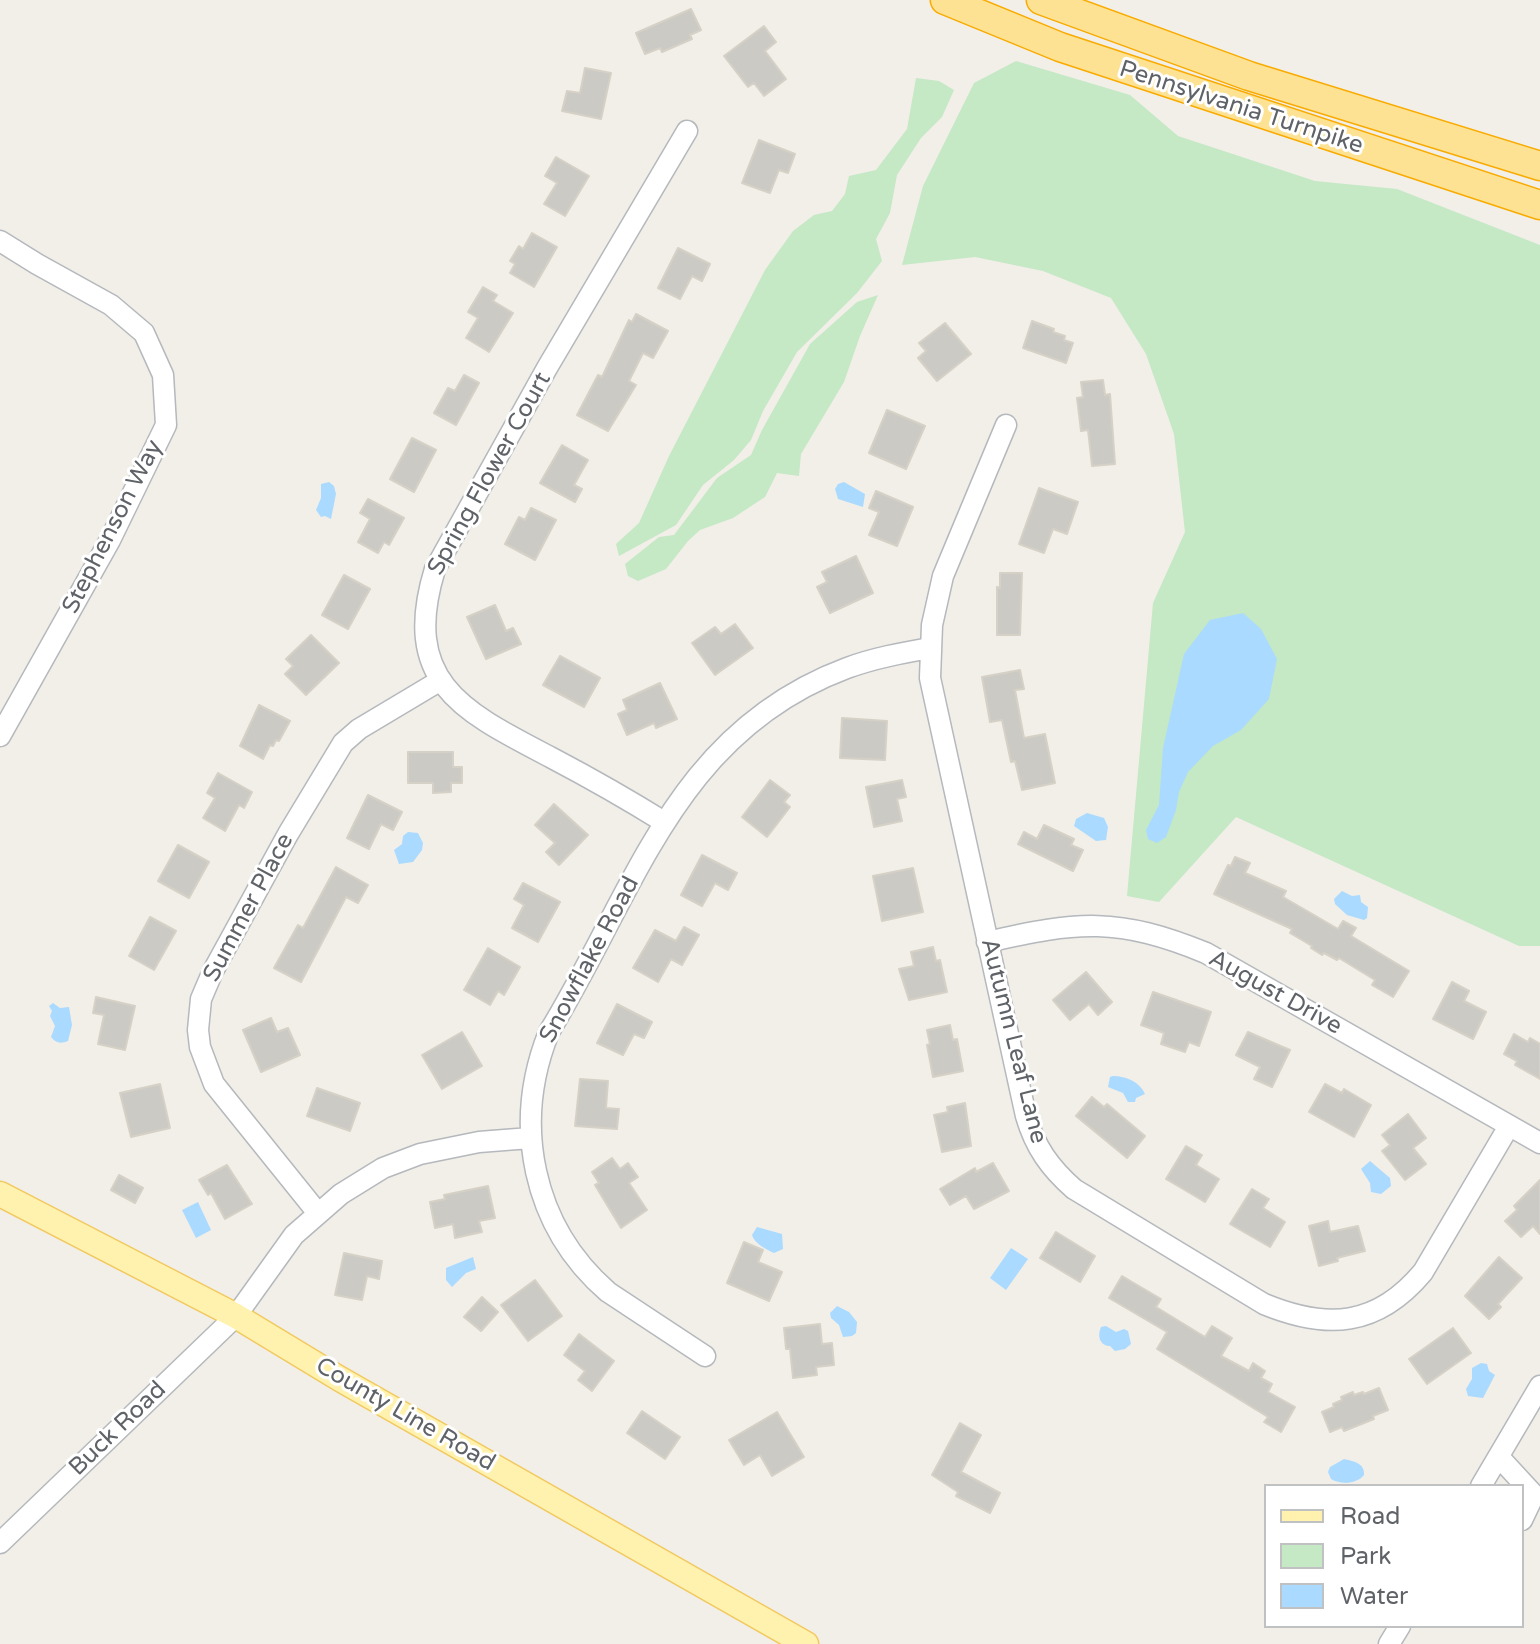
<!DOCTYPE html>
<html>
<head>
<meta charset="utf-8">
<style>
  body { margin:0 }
  #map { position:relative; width:1540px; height:1644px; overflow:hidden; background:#f1efe8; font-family:"Varela Round",sans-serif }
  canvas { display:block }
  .legend { position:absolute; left:1264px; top:1484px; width:260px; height:144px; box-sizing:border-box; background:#fff; border:2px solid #bfc1c3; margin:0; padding:10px 14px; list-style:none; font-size:24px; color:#5f6368 }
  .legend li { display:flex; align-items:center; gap:16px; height:40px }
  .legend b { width:40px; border:2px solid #bfc1c3 }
</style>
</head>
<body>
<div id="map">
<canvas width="1540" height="1644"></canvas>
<ul class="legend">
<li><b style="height:10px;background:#fff2af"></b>Road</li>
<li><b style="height:22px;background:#c5e8c5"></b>Park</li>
<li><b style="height:22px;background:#aadaff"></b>Water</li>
</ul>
</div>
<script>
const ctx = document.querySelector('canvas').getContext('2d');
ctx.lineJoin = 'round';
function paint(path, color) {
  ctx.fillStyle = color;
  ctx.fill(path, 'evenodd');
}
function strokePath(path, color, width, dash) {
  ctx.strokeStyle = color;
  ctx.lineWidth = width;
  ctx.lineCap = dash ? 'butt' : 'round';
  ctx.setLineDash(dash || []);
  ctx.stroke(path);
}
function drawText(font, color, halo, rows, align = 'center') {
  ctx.font = font + ' "Varela Round",sans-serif';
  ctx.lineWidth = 6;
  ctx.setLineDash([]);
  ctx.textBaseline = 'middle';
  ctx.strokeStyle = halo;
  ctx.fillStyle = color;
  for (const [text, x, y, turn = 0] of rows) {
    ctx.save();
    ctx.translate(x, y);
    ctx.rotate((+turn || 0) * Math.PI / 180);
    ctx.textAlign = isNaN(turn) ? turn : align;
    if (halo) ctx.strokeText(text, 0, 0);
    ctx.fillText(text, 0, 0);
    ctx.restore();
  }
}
paint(new Path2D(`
  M1016 61 1130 95 1178 136 1315 181 1397 189 1540 245V946H1519L1236 817 1159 902 1127 896 1153 603 1185 532 1174 434 1146 354 1111 298 1043 271 975 257 902 265 923 186 974 83Z
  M916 78 939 81 954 90 942 117 921 138 897 175 890 213 876 239 882 261 857 293 797 352 763 411 751 440 734 460 703 485 676 525 619 556 616 544 639 523 669 456 765 270 793 231 814 215 832 211 845 194 849 176 876 170 907 129Z
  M878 295 860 336 844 382 801 454 799 476 777 473 765 497 733 518 700 530 688 541 666 569 638 581 628 576 625 564 659 537 674 535 717 478 751 455 762 430 810 344 857 302Z`), '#c5e8c5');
paint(new Path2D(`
  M329 482 334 486 336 494 331 519 325 516 321 517 316 510 321 498V484Z
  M844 482 865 494 863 507 838 499 835 489 838 484Z
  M1243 613 1261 629 1277 659 1269 699 1241 730 1213 746 1188 772 1179 792 1176 810 1166 837 1157 843 1148 839 1146 830 1159 805 1163 748 1184 654 1210 620Z
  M1087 813 1104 818 1108 827 1106 840 1096 841 1074 826 1076 819Z
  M408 832 418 833 423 843 422 850 413 862 399 864 394 850 402 844 403 836Z
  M1342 891 1352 896 1360 895 1361 902 1368 907 1367 918 1364 920 1347 915 1335 904 1334 899Z
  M53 1003 60 1008 69 1007 72 1025 68 1041C60 1044 56 1043 51 1037L55 1026 50 1016 52 1011 49 1006Z
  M1113 1076C1126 1076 1140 1082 1145 1094L1136 1098 1135 1102H1128L1123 1093 1108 1087 1110 1077Z
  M1370 1161 1390 1178 1391 1186 1381 1194 1371 1192 1370 1183 1361 1169Z
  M198 1202 211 1230 196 1238 182 1210Z
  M757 1227 782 1234 783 1249 774 1253C767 1250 754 1243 752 1235Z
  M1011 1248 1028 1259 1006 1290 990 1278Z
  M473 1257 476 1269 466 1273 452 1287 446 1280V1268Z
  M837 1306 849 1312 857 1322 856 1333 852 1336 843 1337 839 1325 831 1318 830 1313Z
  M1106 1326 1116 1332 1124 1329 1128 1331 1131 1344 1125 1349 1115 1351 1110 1346C1100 1346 1097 1336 1101 1327Z
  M1481 1363 1487 1364 1489 1371 1495 1375 1483 1398 1468 1396 1466 1389 1472 1379V1368Z
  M1344 1459C1353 1461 1365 1463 1364 1475 1357 1484 1341 1485 1331 1479L1328 1472 1330 1467Z`), '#aadaff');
const building = new Path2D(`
  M691 9 701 30 690 35 692 39 662 52 660 48 645 54 636 33Z
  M764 26 776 42 765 51 786 79 764 96 754 83 748 87 724 56Z
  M585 68 611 73 601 119 562 111 567 91 580 93Z
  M759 140 795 154 788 173 779 170 770 193 742 183Z
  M556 157 589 176 565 216 544 204 557 183 545 176Z
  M532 233 557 247 534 287 510 273 515 264 510 261 519 246 523 249Z
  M678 248 710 264 702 281 692 276 680 299 658 288Z
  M483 287 497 295 493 301 513 313 489 352 466 338 478 318 468 312Z
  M636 314 668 331 653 358 643 353 629 381 636 385 608 431 577 415 598 375 602 377 629 320 632 322Z
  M1032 321 1054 329 1053 332 1065 336 1064 340 1073 343 1066 363 1023 348Z
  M945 323 971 354 937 381 918 358 926 351 919 343Z
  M464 375 479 383 456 425 434 413 448 388 455 391Z
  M1103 380 1105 395 1110 394 1115 464 1092 466 1088 430 1081 431 1077 398 1083 397 1081 382Z
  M887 410 925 426 906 469 869 453Z
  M412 438 436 450 414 492 390 479Z
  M562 445 588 460 574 485 582 489 575 502 540 483Z
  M1039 488 1078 502 1067 534 1053 529 1044 553 1019 544Z
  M876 491 913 507 897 546 869 535 879 512 869 508Z
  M368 499 404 518 389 545 384 542 378 553 358 542 370 519 360 513Z
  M531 508 556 520 535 560 505 544 519 517 525 520Z
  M856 556 873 593 830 613 817 587 827 582 822 572Z
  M1000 573H1022L1020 635H997V587L1000 588Z
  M344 575 370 589 348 629 322 615Z
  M495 605 506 631 513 628 521 644 486 659 467 617Z
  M735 624 753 648 715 675 692 643 715 627 721 634Z
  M311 635 339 663 306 695 285 674 293 666 286 659Z
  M560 656 600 678 584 707 543 685Z
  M1020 670 1024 689 1015 690 1024 738 1045 734 1055 783 1022 790 1015 761 1011 762 1002 720 990 722 982 677Z
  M660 683 677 719 656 728 654 723 627 735 618 714 627 710 623 700Z
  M259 705 290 721 279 741 276 740 273 746 270 745 263 759 240 746Z
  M842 718 887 721 885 760 840 758Z
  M408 752H453V767H462V783H451V792L433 793V783H408Z
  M218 773 252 792 244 808 239 805 225 831 203 818 215 798 207 793Z
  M770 780 790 795 784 802 790 807 767 837 742 817Z
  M902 780 906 797 897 799 902 821 874 827 866 787Z
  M368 795 402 812 393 830 381 824 369 849 347 838Z
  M554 804 588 835 559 865 546 852 555 843 535 825Z
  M1044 825 1074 839 1071 845 1083 850 1073 871 1018 844 1024 832 1037 839Z
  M178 845 209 862 189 898 158 881Z
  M702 855 737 873 728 890 715 883 702 906 681 895Z
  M1235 857 1250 863 1245 873 1286 891 1283 897 1338 929 1343 921 1356 928 1351 936 1409 971 1393 997 1372 985 1375 980 1339 958 1337 960 1324 953 1322 955 1311 948 1312 946 1290 933 1292 929 1214 894 1228 865 1231 866Z
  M336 867 368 885 358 903 346 897 301 982 274 968 298 925 303 928Z
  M913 868 923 912 882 921 873 876Z
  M523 883 560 902 538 942 512 928 524 905 514 899Z
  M150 917 176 931 154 970 129 956Z
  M684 927 699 935 682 965 671 959 658 982 633 968 655 930 676 941Z
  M933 947 936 961 940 960 947 992 909 1000 899 969 914 966 911 952Z
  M488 948 520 967 504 995 498 991 490 1005 464 990Z
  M1086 972 1112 1002 1098 1015 1089 1004 1070 1020 1053 1000Z
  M1452 982 1469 991 1464 1001 1486 1012 1473 1039 1433 1019Z
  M1153 992 1211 1012 1199 1046 1189 1042 1185 1052 1161 1044 1164 1033 1141 1025Z
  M96 997 135 1006 125 1050 98 1044 104 1015 93 1013Z
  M617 1004 652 1022 644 1038 634 1034 623 1055 597 1043Z
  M271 1018 277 1032 288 1028 300 1055 261 1072 243 1030Z
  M950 1025 953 1040 957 1039 963 1071 933 1077 927 1045 930 1044 927 1030Z
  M462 1032 482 1066 442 1089 422 1055Z
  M1248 1032 1290 1050 1272 1087 1254 1079 1260 1067 1236 1055Z
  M1514 1034 1528 1042 1530 1038 1540 1044V1079L1515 1065 1517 1061 1504 1054Z
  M580 1079 608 1081 606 1108 619 1109 617 1129 575 1126Z
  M160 1084 170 1128 131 1137 120 1093Z
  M1325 1084 1342 1093 1344 1089 1371 1105 1354 1137 1309 1112Z
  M317 1088 360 1103 350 1131 307 1116Z
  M1092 1097 1104 1107 1107 1104 1145 1136 1127 1158 1076 1116Z
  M965 1103 971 1146 942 1152 934 1115 948 1112 947 1107Z
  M1408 1114 1426 1138 1413 1148 1426 1164 1405 1180 1382 1151 1390 1145 1382 1135Z
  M1186 1146 1202 1155 1196 1165 1219 1179 1205 1202 1166 1179Z
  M612 1158 620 1169 628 1163 638 1177 629 1183 647 1210 621 1228 595 1185 599 1183 592 1172Z
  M993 1163 1009 1191 974 1209 966 1196 950 1205 940 1189 975 1168 976 1172Z
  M227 1165 252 1204 225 1219 211 1193 208 1195 199 1180Z
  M119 1175 143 1188 135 1203 111 1190Z
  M1540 1180V1234L1533 1226 1521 1237 1505 1221 1517 1210 1514 1206Z
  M488 1186 495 1218 479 1221 482 1232 455 1238 453 1224 435 1228 430 1202 445 1199 444 1195Z
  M1252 1189 1269 1199 1263 1208 1285 1222 1270 1247 1230 1224Z
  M1328 1221 1330 1232 1358 1226 1365 1251 1337 1258 1338 1261 1319 1266 1309 1226Z
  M1056 1232 1095 1256 1080 1282 1040 1258Z
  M744 1242 763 1250 758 1262 782 1272 769 1301 727 1283Z
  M344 1253 382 1261 379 1279 367 1276 362 1300 335 1295Z
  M1499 1257 1522 1278 1498 1304 1501 1307 1489 1319 1465 1296Z
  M1122 1276 1161 1299 1156 1307 1205 1337 1212 1326 1232 1338 1221 1356 1249 1371 1253 1363 1265 1371 1261 1378 1272 1384 1268 1392 1295 1407 1281 1432 1264 1422 1268 1417 1157 1349 1167 1332 1109 1298Z
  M535 1280 562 1316 528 1341 501 1305Z
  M482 1297 498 1312 481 1331 464 1317Z
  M820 1324 822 1344 832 1343 834 1365 816 1367 817 1375 793 1378 790 1349H786L784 1328Z
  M1453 1328 1471 1353 1427 1384 1409 1359Z
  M579 1334 614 1361 592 1391 578 1380 585 1371 564 1355Z
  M1379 1388 1388 1410 1373 1416 1374 1419 1344 1431 1342 1427 1330 1432 1322 1412 1334 1407 1333 1404 1342 1400 1341 1397 1353 1392 1354 1395 1363 1392 1364 1394Z
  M642 1411 680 1437 665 1459 627 1433Z
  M777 1412 804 1457 772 1476 760 1455 744 1465 729 1440Z
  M960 1423 981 1435 961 1472 1000 1493 990 1513 956 1496 958 1492 932 1475Z`);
paint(building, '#cccac5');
strokePath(building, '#d6d1c6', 2);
const minor = new Path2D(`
  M0 241 37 264 111 305 144 333 163 375 166 425 110 540 0 736
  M1006 425 943 576 932 625 930 678 1026 1116C1035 1147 1050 1168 1074 1189L1264 1304C1327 1330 1377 1327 1423 1272L1509 1126
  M664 822C627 799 590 778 552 758 464 712 400 683 435 569L547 368 687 131
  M987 942C1078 921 1118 917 1206 953L1540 1143
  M317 1212 214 1084 200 1047 198 1030 201 999 213 971 288 834 343 743 359 729 441 680
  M705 1356 608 1292C532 1226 512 1124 549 1032 636 890 675 732 847 668 874 658 902 653 930 648
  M1499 1457 1534 1495 1522 1520
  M1481 1486 1540 1386
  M0 1543 236 1316 294 1235 341 1194 383 1168 420 1154 479 1142 530 1138
  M1389 1644 1400 1626`);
const major = new Path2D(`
  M0 1194 236 1316 340 1379 806 1644`);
const highway = new Path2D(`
  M945 0 1060 47 1540 205
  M1041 0 1249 76 1540 166`);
strokePath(minor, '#b5b8bc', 23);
strokePath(major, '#f2c960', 27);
strokePath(highway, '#f9ab00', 31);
strokePath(minor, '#fff', 20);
strokePath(major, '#fff2af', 24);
strokePath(highway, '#fde293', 28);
drawText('24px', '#5f6368', '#fff', [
  ["Pennsylvania Turnpike",1241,108,18],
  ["Spring Flower Court",490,474,-61],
  ["Stephenson Way",113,527,-63],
  ["Summer Place",249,908,-62],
  ["Snowflake Road",590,960,-62],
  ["August Drive",1275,993,29],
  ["Autumn Leaf Lane",1013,1041,76],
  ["County Line Road",405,1415,30],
  ["Buck Road",118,1429,-44]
]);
</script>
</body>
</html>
